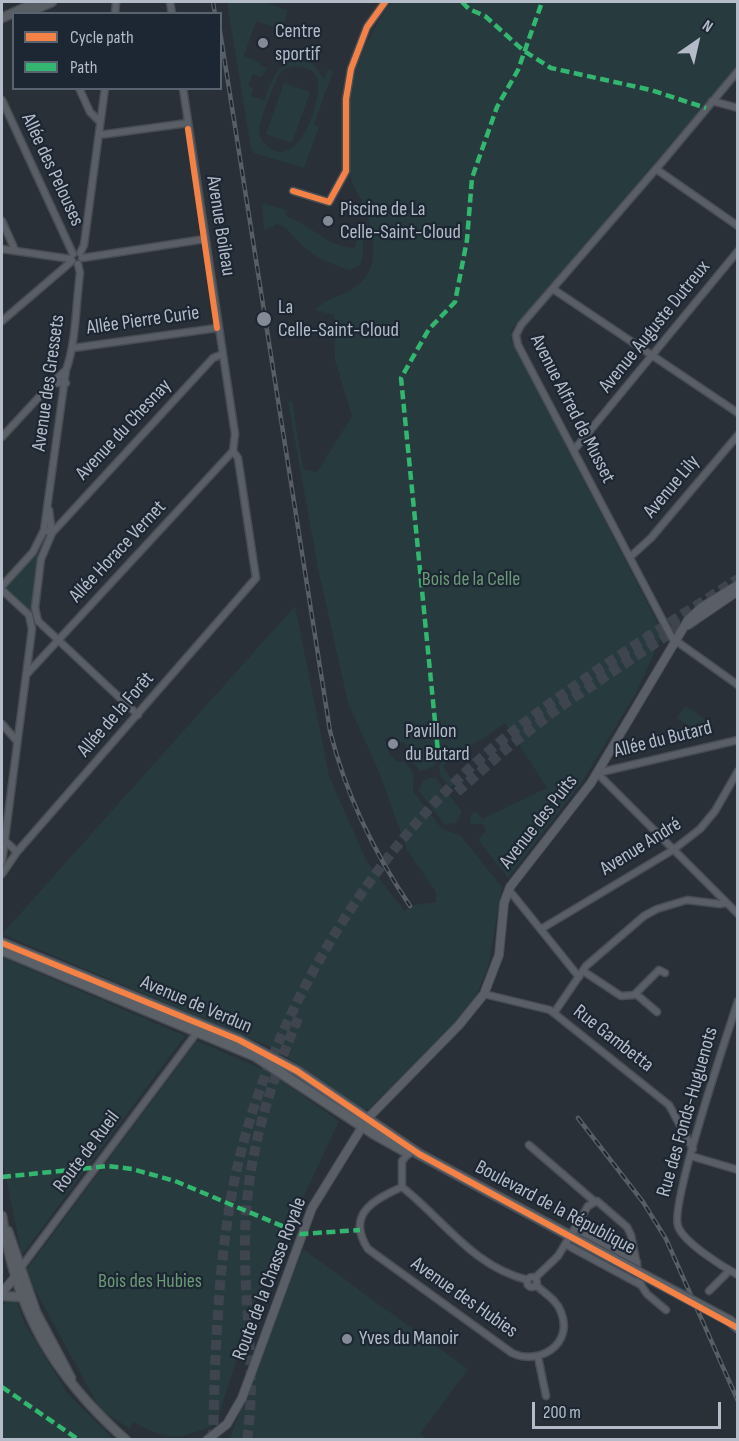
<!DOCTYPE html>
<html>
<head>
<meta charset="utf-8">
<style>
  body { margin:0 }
  #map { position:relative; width:739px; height:1441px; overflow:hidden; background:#2a3038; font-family:"Sofia Sans Condensed",sans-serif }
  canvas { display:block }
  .frame { position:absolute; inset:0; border:3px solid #b4bcc9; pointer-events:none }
  .legend { position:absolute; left:12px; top:12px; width:210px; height:78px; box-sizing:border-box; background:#1d2633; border:2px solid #59626f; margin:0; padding:8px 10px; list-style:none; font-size:18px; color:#b4bcc9 }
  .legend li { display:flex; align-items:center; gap:12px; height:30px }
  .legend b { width:30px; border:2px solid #59626f }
  .north { position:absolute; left:667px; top:12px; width:60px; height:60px; -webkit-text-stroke:4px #1d2633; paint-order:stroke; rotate:34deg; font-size:16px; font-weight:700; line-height:24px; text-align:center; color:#b4bcc9 }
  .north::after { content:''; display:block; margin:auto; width:21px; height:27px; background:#b4bcc9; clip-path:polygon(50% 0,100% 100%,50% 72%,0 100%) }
  .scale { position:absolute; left:532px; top:1402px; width:189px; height:27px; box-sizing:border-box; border:3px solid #b4bcc9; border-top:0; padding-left:8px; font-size:18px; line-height:21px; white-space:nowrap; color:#b4bcc9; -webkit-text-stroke:4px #1d2633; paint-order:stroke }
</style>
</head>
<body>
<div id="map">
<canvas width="739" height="1441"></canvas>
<div class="frame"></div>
<ul class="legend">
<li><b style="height:8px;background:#f48246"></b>Cycle path</li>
<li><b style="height:8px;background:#33b770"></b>Path</li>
</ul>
<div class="north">N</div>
<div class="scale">200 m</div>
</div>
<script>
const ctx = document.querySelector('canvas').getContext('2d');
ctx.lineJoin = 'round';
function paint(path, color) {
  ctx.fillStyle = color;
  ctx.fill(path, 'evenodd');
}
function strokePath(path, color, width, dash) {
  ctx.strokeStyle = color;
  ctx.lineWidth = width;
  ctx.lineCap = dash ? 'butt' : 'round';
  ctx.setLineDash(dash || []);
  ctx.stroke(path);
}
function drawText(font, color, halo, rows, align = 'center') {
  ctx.font = font + ' "Sofia Sans Condensed",sans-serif';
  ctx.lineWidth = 4.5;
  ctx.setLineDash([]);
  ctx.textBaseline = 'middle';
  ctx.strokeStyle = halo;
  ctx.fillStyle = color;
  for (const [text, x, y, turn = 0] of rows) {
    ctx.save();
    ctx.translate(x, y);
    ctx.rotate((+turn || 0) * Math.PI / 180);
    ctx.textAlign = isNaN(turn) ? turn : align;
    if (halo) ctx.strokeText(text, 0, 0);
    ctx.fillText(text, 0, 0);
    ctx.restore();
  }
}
paint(new Path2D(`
  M227 2H264L288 11 282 30 256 21 244 56 261 63 260 66 267 68 261 77 253 74 248 86 253 88 251 96 264 100C273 76 283 51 313 64L324 79 328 69 333 71 314 124 319 127 304 168 254 153 251 149ZM295 66C302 67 311 68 316 75 326 90 300 173 269 147 264 143 260 139 259 132 259 123 275 78 282 71 285 68 291 67 295 66Z
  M392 2H737V67L511 330V340L663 633 637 691 582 782 508 878 478 840 486 831 483 824H470L471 815 476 811 482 819 547 788 505 723 444 765V769L455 784 450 787 440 775 439 765 445 759 443 755 433 767 420 771 410 759 411 751 403 742 401 743 393 735 385 739 389 753 397 762H405L414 774 413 791 442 829 460 835 502 887 488 967 472 1005 369 1109H359L277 1050 2 934 295 606 329 776 367 862 404 911 414 905 436 902V892L407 850 379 772 348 703 318 568 288 402 292 401 303 469 317 472 352 416 335 360 334 315 315 310C334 291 356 297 369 271 378 253 371 225 365 208 361 198 354 189 351 179 335 116 354 52 392 2Z
  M284 83 310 92 292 143 266 134Z
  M262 203 287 210 285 216C316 227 325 246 354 248L360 235 363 236V256L360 265 350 270C334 265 319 260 306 249 296 241 289 227 277 224L264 230Z
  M33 552 41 559 35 608 31 612 25 611 2 586Z
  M685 706 710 723 701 735 677 718Z
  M435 777 462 812 456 823 445 825 418 790 424 780Z
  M2 957 185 1036 22 1255 2 1158Z
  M197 1041 271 1073 339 1121 254 1303 216 1424C176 1441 172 1441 133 1422L130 1429 100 1409 34 1288 27 1269Z
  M303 1249 468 1369 420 1434 427 1439 229 1440Z
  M5 1302H17L24 1322 67 1393 113 1439H2V1307Z`), '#273a3e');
strokePath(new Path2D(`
  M457 792 513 743 557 709 690 620
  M213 1440C215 1360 217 1282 230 1204 259 1029 371 842 511 733 582 677 661 628 738 579
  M247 1440C257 1374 244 1309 245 1243 245 1162 268 1088 300 1014`), '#3f454e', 10, [10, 5]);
const minor = new Path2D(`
  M170 2 172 14
  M115 14 116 2
  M738 71 662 162 521 325 516 335 518 345 672 638 738 685
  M79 88 90 112 99 121
  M2 100 73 254
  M712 101 738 108
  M99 135 188 123
  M656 169 738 226
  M293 191 329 202 346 171V99L351 69 367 27 385 2
  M2 221 15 250
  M2 249 71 259
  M80 253 84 245 105 88
  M82 258 205 239
  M553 289 738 413
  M2 321 72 261
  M73 348 217 328
  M66 383H52L66 370
  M2 437 52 383
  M574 450 738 251
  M49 510 52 533 41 559 35 608 38 621 138 715
  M44 530 52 533 213 358 223 354
  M630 557 651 538 738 435
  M2 586 33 552 44 530 66 370C76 343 76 303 80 273L78 264
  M2 590 29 615 32 629 2 862
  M26 675 233 451
  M2 724 16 740
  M738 740 597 773 738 914
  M2 838 17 852
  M2 874 17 852 256 578 238 458 233 451 235 434 183 88
  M509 890 579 977
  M541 929 673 850 700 829 715 811 738 771
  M583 971 621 996 634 995 659 970 665 973
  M484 994 550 1010 669 1105 693 1149
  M636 994 657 1012
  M738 1001C727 1035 670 1203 678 1226 683 1242 723 1267 738 1275
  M554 1013 586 966 644 916 657 909 687 900 720 904 726 903
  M529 1145 594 1201
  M691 1156 738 1170
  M402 1187C375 1199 345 1214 368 1249L512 1353C539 1366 574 1344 561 1312 557 1300 545 1294 536 1285
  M402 1187C444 1220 473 1267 528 1280
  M402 1187V1161L409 1153
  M576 1230 637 1262
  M565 1244 641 1285
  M19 1270 198 1031
  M527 1282a5 5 0 1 1 10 0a5 5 0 1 1-10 0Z
  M535 1278 558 1256 588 1206 597 1201 627 1227 631 1235 641 1285 647 1294 666 1310
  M709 1291 729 1271
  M538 1357 546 1396`);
const tertiary = new Path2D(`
  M688 625 738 591
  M2 1293 14 1278
  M207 1440 227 1424 242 1398 312 1208 367 1119 459 1025 484 994 499 955 504 903 510 887 591 783 688 620 702 607 738 585`);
const secondary = new Path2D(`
  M25 14 52 2
  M2 18 37 2
  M2 1216C16 1312 54 1376 126 1440
  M8 1231 36 1312 71 1378
  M2 1296 21 1297`);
const primary = new Path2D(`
  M2 943 239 1040 297 1071 419 1154 574 1238
  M2 950 255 1056 374 1134 408 1153
  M730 1321 738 1328`);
strokePath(minor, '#484c53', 9);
strokePath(tertiary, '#484c53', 10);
strokePath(secondary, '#484c53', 11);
strokePath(primary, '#484c55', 12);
strokePath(minor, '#5a5e66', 6);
strokePath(tertiary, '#5a5e66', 8);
strokePath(secondary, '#595d64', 8);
strokePath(primary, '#5c6168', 9);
const rail = new Path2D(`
  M213 2 215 14
  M220 31 330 731C346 795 373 851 410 906
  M578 1118 643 1202 666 1239 738 1401`);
strokePath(rail, '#595d64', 4.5);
strokePath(rail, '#1d2633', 2, [7]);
const primaryBridge = new Path2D(`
  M574 1238 730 1321`);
strokePath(primaryBridge, '#484c55', 12, []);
strokePath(primaryBridge, '#5c6168', 9);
strokePath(new Path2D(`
  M462 2 469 9 485 16 524 51 551 68 651 90 706 108
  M439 762 401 378 429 329 455 302 467 240 472 178 497 107 518 70 542 2
  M2 1177 108 1166 132 1169 175 1181 301 1234 360 1230
  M2 1387 79 1440`), '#33b770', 4.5, [9, 4.5]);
strokePath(new Path2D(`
  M188 129 217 328
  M293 191 329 202 346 171V99L351 69 367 27 385 2
  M2 943 239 1040 297 1071 419 1154 738 1328`), '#f48246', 6);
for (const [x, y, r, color] of [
  [263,43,6,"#848b96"],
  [328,221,6,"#848b96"],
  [264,319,8,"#848b96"],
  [393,744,6,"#848b96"],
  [347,1339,6,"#848b96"]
]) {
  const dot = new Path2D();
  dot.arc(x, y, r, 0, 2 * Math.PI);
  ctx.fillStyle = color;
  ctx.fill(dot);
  strokePath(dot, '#1d2633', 2);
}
drawText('20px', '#b4bcc9', '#1d2633', [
  ["Centre",275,32],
  ["sportif",275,55],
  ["Piscine de La",340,210],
  ["Celle-Saint-Cloud",340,233],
  ["La",278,308],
  ["Celle-Saint-Cloud",278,331],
  ["Pavillon",405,732],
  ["du Butard",405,755],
  ["Yves du Manoir",359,1339]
], 'left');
drawText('20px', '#b4bcc9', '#1d2633', [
  ["Allée des Pelouses",52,170,65],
  ["Avenue Boileau",220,226,81],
  ["Allée Pierre Curie",143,321,-8],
  ["Avenue Auguste Dutreux",655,327,-51],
  ["Avenue des Gressets",49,383,-82],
  ["Avenue Alfred de Musset",572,409,63],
  ["Avenue du Chesnay",124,430,-47],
  ["Avenue Lily",672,487,-50],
  ["Allée Horace Vernet",118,552,-47],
  ["Allée de la Forêt",116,715,-49],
  ["Allée du Butard",663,740,-14],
  ["Avenue des Puits",539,822,-52],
  ["Avenue André",641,847,-32],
  ["Avenue de Verdun",196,1005,23],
  ["Rue Gambetta",613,1039,38],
  ["Rue des Fonds-Huguenots",688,1112,-74],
  ["Route de Rueil",87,1152,-53],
  ["Boulevard de la République",555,1208,28],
  ["Route de la Chasse Royale",270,1279,-69],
  ["Avenue des Hubies",464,1298,35]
]);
drawText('20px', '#6b9a76', '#1d2633', [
  ["Bois de la Celle",471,580],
  ["Bois des Hubies",150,1282]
]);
</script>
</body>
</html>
